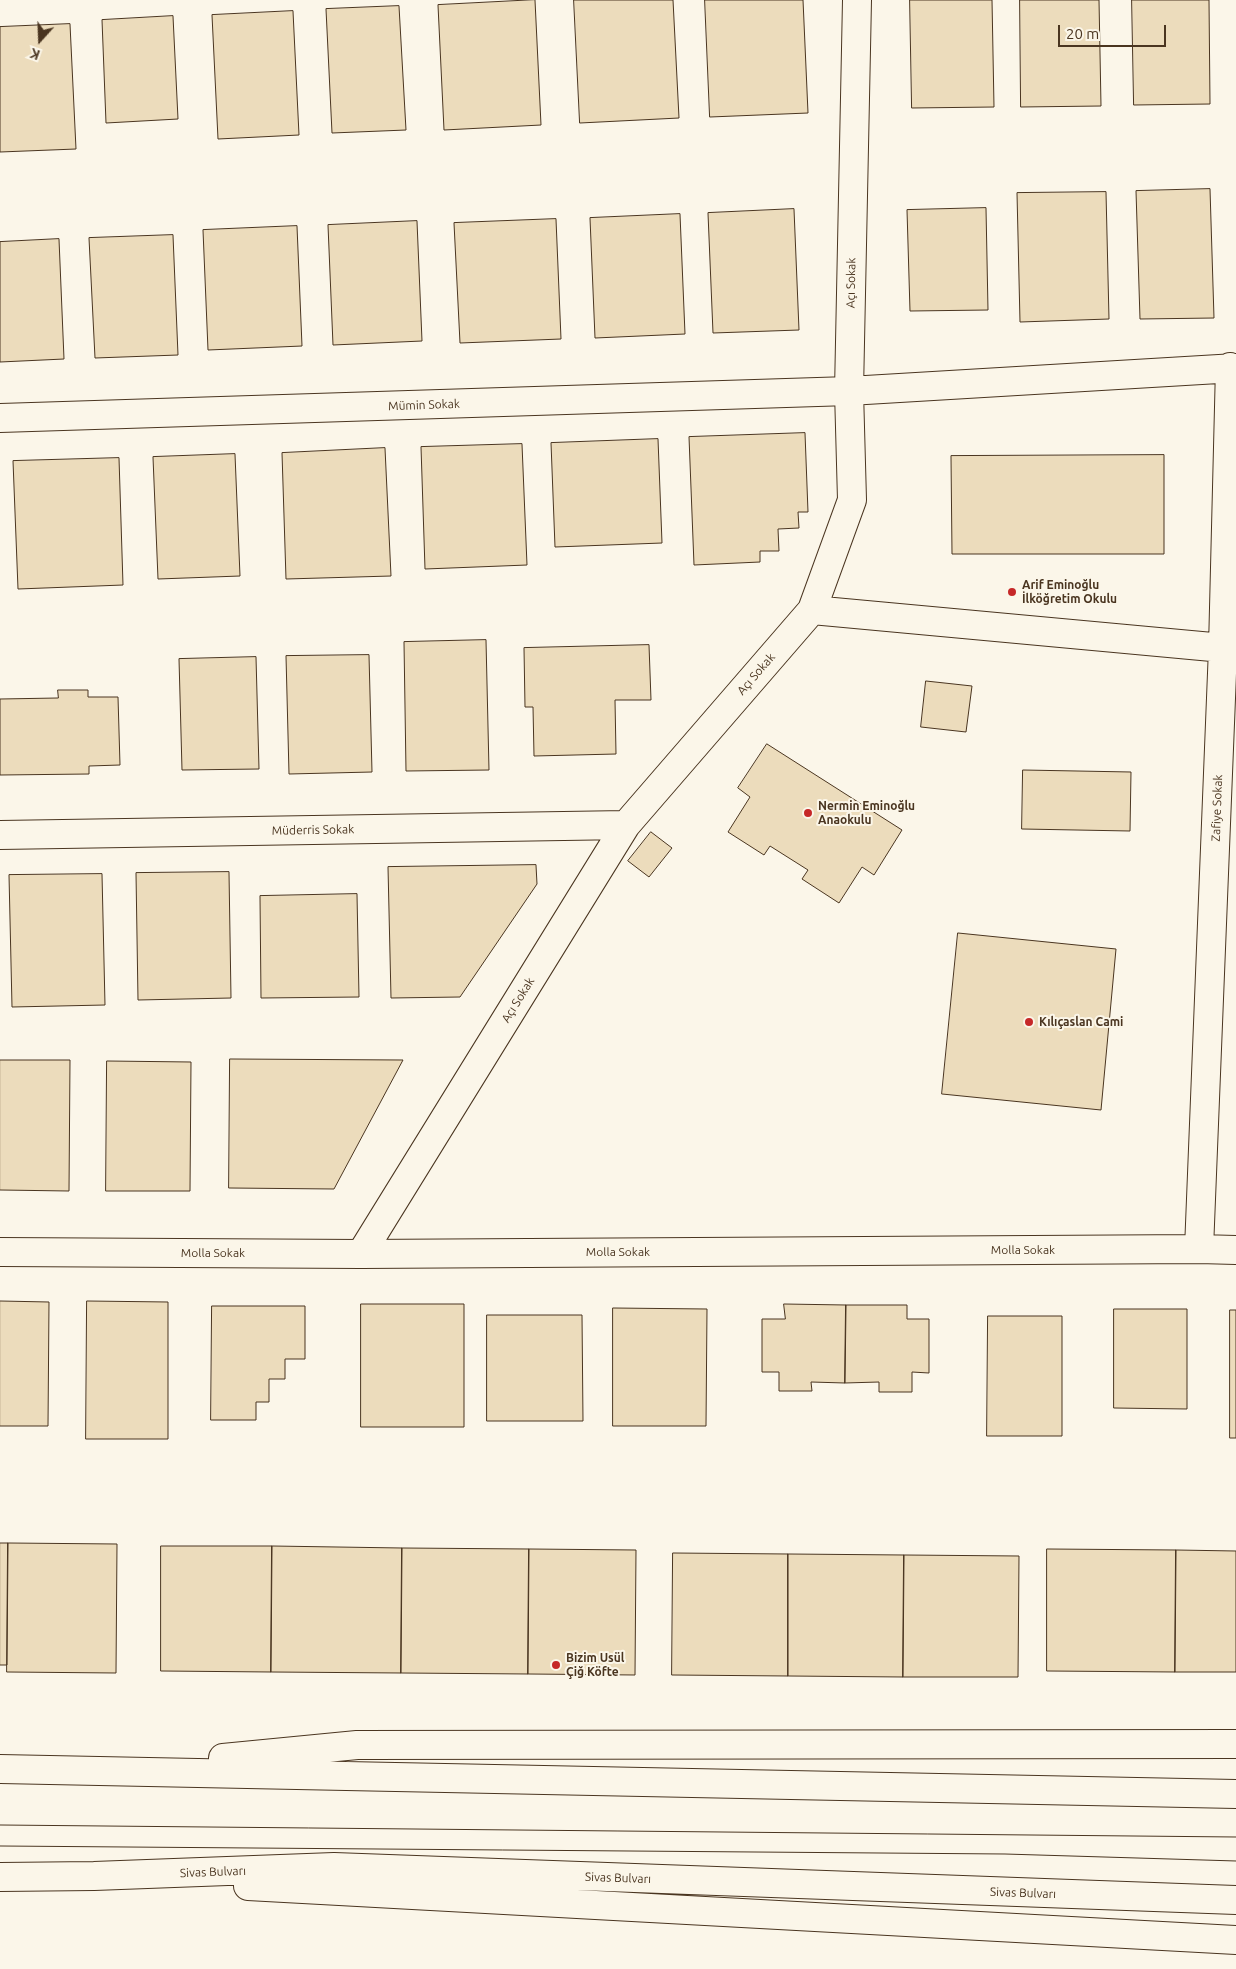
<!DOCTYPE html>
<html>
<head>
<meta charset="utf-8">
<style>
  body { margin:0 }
  #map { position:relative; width:1236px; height:1969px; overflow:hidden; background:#fbf6e9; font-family:Ubuntu,sans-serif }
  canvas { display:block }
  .north { position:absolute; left:15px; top:15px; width:50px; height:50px; -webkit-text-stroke:4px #fbf6e9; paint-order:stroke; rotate:200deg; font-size:14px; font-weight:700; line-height:20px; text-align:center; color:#4a3520 }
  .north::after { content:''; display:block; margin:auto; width:18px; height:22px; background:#4a3520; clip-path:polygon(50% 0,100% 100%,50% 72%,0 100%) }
  .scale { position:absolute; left:1058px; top:25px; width:108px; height:22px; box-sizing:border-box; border:2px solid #4a3520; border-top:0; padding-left:6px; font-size:15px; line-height:18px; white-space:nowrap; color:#4a3520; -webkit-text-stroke:4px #fbf6e9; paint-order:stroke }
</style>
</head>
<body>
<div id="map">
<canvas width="1236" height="1969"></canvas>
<div class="north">K</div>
<div class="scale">20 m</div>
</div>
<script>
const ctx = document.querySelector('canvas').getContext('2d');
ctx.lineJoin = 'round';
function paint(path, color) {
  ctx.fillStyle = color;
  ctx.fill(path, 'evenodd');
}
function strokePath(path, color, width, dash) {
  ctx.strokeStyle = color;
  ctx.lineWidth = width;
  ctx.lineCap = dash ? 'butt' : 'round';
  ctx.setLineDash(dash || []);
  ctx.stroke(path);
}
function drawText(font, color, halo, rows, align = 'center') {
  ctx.font = font + ' Ubuntu,sans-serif';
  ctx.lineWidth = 4;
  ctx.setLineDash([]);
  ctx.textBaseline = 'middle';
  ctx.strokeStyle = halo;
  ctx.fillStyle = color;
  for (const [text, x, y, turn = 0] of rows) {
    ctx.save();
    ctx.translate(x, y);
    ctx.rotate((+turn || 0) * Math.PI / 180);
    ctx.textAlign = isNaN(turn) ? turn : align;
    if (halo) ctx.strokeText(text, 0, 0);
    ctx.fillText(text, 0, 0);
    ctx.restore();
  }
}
const building = new Path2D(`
  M535 0 541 125 444 130 438 5Z
  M574 0H673L679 118 580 123Z
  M705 0H803L808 113 710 117Z
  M910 0H992L994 107 912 108Z
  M1020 0H1099L1101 106 1021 107Z
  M1132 0H1209L1210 104 1134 105Z
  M399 6 406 130 332 133 326 9Z
  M293 11 299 135 218 139 212 15Z
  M173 16 178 119 106 123 102 20Z
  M70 24 76 149 0 152V27Z
  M1210 189 1214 318 1140 319 1136 191Z
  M1106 192 1109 319 1020 322 1017 193Z
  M986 208 988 310 910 311 907 210Z
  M794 209 799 330 713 333 708 213Z
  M680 214 685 334 595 338 590 218Z
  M556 219 561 339 460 343 454 223Z
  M417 221 422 341 333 345 328 225Z
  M297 226 302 346 208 350 203 230Z
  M173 235 178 355 95 358 89 238Z
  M59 239 64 359 0 362V242Z
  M805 433 808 512H798L799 528 778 529 779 551H760V562L694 565 689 437Z
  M658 439 662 543 555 547 551 443Z
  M522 444 527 565 425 569 421 447Z
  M385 448 391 576 286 579 282 453Z
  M235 454 240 576 158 579 153 457Z
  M1164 455V554H952L951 456Z
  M119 458 123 585 18 589 13 461Z
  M486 640 489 770 406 771 404 642Z
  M649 645 651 700H615L616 754 534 756 533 707H525L524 648Z
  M369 655 372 772 289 774 286 656Z
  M256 657 259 769 182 770 179 659Z
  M926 681 972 686 966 732 921 727Z
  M58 690H88V697H118L120 765 89 766V774L0 775V699L58 698Z
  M767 744 902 830 874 875 862 867 839 903 802 879 808 870 770 846 764 855 728 832 750 797 738 788Z
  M1023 770 1131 772 1130 831 1022 829Z
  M651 832 672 848 649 877 628 861Z
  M536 865 537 884 460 997 391 998 388 867Z
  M229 872 231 998 138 1000 136 873Z
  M102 874 105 1005 12 1007 9 875Z
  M357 894 359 997 261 998 260 896Z
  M958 933 1116 949 1101 1110 942 1094Z
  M230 1059 403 1060 334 1189 229 1188Z
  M0 1060H70L69 1191 0 1190Z
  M107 1061 191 1062 190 1191H106Z
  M0 1301 49 1302 48 1426H0Z
  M87 1301 168 1302V1439H86Z
  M361 1304H464V1427H361Z
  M784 1304 846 1305 845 1383 811 1382 812 1391H779V1372H762V1319H785Z
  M846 1305H907V1319H929V1373L912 1372V1392H879V1382L845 1383Z
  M212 1306H305V1359H285V1379H269V1402H256V1420H211Z
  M613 1308 707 1309 706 1426H613Z
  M1114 1309H1187V1409L1114 1408Z
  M1230 1310H1236V1438H1230Z
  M487 1315H582L583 1421H487Z
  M988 1316H1062V1436H987Z
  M0 1543H8L7 1665H0Z
  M8 1543 117 1544 116 1673 7 1672Z
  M161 1546H272L271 1672 161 1671Z
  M272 1546 402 1548 401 1673 271 1672Z
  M402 1548 529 1549 528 1674 401 1673Z
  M529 1549 636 1550 635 1675 528 1674Z
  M1047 1549 1176 1550 1175 1672 1047 1671Z
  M1176 1550 1236 1551V1672H1175Z
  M673 1553 788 1554V1676L672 1675Z
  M788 1554 904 1555 903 1677 788 1676Z
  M904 1555 1019 1556 1018 1677H903Z`);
paint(building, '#ecdcbc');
strokePath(building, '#4a3520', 1);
const street = new Path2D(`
  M0 418 849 391 1236 368
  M812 610 1223 648
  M0 835 626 825
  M1199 1249 1223 648 1230 367
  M0 1252 361 1254 1199 1249 1236 1250
  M361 1254 626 825 812 610 852 500 849 391 857 0`);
const highway = new Path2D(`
  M223 1758 357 1745 1236 1744
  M0 1769 1236 1794
  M0 1877 94 1876 334 1867 1236 1900
  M248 1886 1236 1940`);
strokePath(street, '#4a3520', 30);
strokePath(highway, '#4a3520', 30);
strokePath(street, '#fbf6e9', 28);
strokePath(highway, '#fbf6e9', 28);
strokePath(new Path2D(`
  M0 1825 1236 1837
  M0 1846 1005 1854 1236 1861`), '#4a3520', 1);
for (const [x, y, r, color] of [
  [1012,592,5,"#c62828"],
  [808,813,5,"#c62828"],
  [1029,1022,5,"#c62828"],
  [556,1665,5,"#c62828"]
]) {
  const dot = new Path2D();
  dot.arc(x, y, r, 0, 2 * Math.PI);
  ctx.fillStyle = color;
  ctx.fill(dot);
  strokePath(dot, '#fbf6e9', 2);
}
drawText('12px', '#4a3520', '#fbf6e9', [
  ["Açı Sokak",851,283,-89],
  ["Mümin Sokak",424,405,-2],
  ["Açı Sokak",756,674,-49],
  ["Zafiye Sokak",1217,808,-88],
  ["Müderris Sokak",313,830,-1],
  ["Açı Sokak",518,1000,-58],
  ["Molla Sokak",1023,1250],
  ["Molla Sokak",618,1252],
  ["Molla Sokak",213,1253],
  ["Sivas Bulvarı",213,1872,-2],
  ["Sivas Bulvarı",618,1878,2],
  ["Sivas Bulvarı",1023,1893,2]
]);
drawText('bold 12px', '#4a3520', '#fbf6e9', [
  ["Arif Eminoğlu",1022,585],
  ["İlköğretim Okulu",1022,599],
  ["Nermin Eminoğlu",818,806],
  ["Anaokulu",818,820],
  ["Kılıçaslan Cami",1039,1022],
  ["Bizim Usül",566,1658],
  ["Çiğ Köfte",566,1672]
], 'left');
</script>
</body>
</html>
